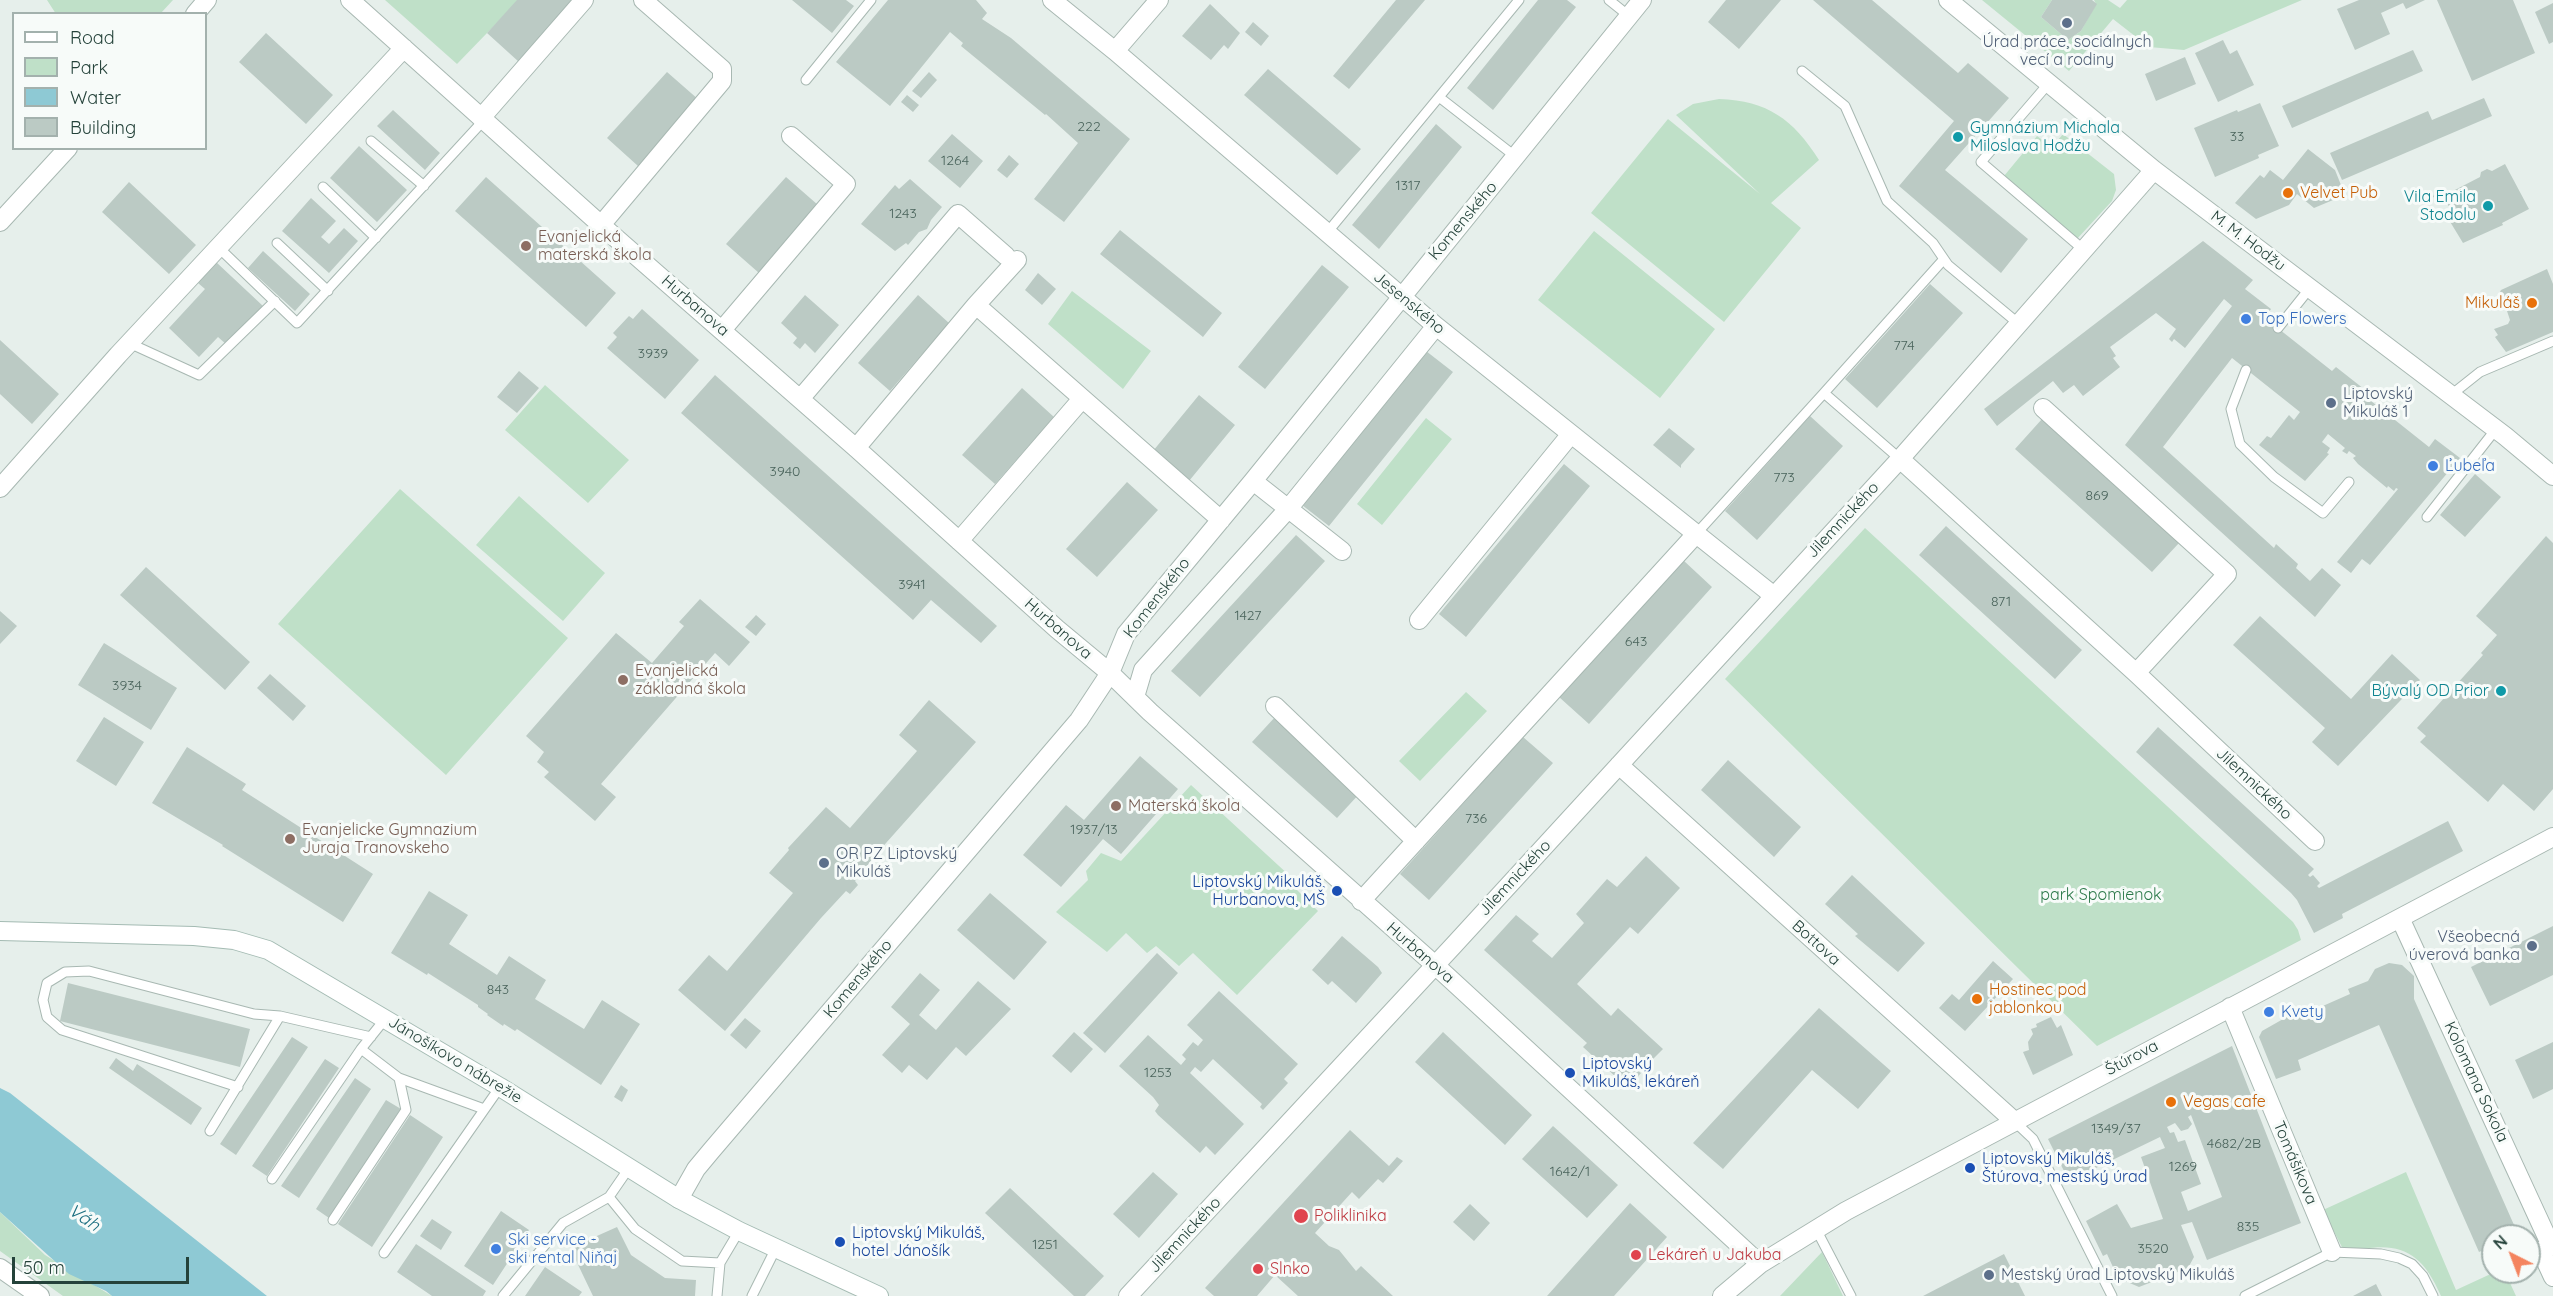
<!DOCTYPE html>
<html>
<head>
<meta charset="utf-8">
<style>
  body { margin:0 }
  #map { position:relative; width:2553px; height:1296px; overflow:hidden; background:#e6efeb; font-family:Quicksand,sans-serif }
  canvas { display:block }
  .legend { position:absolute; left:12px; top:12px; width:195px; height:138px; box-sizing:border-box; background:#f7fbf9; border:2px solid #a3b1ad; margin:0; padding:8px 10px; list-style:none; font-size:18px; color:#24423a }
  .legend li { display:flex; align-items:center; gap:12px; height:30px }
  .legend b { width:30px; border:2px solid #a3b1ad }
  .north { position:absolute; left:2481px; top:1224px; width:60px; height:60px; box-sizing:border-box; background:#f7fbf9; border:2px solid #a3b1ad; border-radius:50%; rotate:318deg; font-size:16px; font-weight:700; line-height:24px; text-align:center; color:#24423a }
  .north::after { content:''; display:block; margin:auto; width:21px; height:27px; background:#f4845f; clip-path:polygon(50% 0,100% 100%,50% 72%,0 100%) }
  .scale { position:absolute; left:12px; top:1257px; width:177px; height:27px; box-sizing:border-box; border:3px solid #24423a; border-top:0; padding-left:8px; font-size:18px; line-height:21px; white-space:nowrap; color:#24423a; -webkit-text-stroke:4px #f7fbf9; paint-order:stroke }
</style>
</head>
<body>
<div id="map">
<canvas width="2553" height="1296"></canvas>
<ul class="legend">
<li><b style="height:8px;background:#fff"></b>Road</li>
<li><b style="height:16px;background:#bfe0c8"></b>Park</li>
<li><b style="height:16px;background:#8ec9d4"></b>Water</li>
<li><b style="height:16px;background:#bbcac4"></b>Building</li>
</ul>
<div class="north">N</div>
<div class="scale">50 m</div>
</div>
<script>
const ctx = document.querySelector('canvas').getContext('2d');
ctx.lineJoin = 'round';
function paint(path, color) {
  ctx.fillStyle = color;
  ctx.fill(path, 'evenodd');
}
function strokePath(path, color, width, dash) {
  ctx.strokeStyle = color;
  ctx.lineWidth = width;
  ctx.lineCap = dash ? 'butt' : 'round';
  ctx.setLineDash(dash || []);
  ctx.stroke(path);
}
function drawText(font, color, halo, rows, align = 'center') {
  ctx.font = font + ' Quicksand,sans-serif';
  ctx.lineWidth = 6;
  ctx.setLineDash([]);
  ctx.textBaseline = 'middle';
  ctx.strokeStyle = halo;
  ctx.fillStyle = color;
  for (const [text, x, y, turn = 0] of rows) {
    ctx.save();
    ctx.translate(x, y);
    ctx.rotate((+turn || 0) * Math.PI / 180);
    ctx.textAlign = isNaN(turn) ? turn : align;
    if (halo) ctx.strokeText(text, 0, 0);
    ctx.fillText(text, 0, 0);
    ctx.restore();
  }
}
paint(new Path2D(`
  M47 0H173L161 13 56 14Z
  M385 0H519L457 64Z
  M1982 0H2052L2041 17 2068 40 2081 31 2096 4 2094 0H2108L2120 8 2127 0H2302L2184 50 2149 47 2113 19 2069 71Z
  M1719 99C1768 101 1793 119 1819 160L1771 203 1801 228 1724 322 1591 213 1668 119 1760 194 1676 115 1693 104Z
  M2063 134 2114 174 2116 190 2112 201 2076 240 2004 176 2037 136 2052 147Z
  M1594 231 1715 329 1660 398 1538 300Z
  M1072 291 1151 351 1123 389 1048 324Z
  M545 385 629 460 588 503 505 430Z
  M1426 418 1452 439 1382 525 1357 504Z
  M400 489 568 638 446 775 278 624Z
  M519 496 605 573 563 621 476 545Z
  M1865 528 2293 922 2298 930 2301 940 2097 1046 1725 679Z
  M1466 692 1487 711 1420 781 1399 761Z
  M1191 785 1291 877 1288 881 1318 911 1237 995 1193 953 1179 966 1156 946 1147 953 1126 933 1107 952 1056 912 1088 880 1086 871 1101 853 1121 861Z
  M2406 1172 2456 1290 2495 1272H2505L2516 1296H2441C2420 1247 2395 1240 2345 1253L2323 1210Z
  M0 1212 45 1255 112 1296H63L0 1251Z
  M1822 1252 1843 1296H1780Z`), '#bfe0c8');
paint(new Path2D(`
  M0 1088 10 1093 267 1296H112L106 1291 69 1274 0 1212Z`), '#8ec9d4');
paint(new Path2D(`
  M517 0H575L519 62 487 33Z
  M792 0H846L854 6 832 33Z
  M888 0H976L987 13 982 19 1011 38 1130 139 1064 222 1034 199 1078 143 1046 114 1045 115 961 46 963 43 950 32 890 106 836 62Z
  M1396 0H1425L1349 89 1333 76Z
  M1538 0H1567L1576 7 1493 110 1467 88Z
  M1726 0H1781L1739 49 1708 22Z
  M1813 0H1872L1958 73 1968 63 2009 98 1945 170 2028 239 2001 273 1899 186 1954 121Z
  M2052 0H2092L2097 4 2081 31 2068 40 2041 17Z
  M2359 0H2425L2406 9 2403 3 2381 13 2390 34 2355 50 2337 9Z
  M2437 0H2513L2535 53 2472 81Z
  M2553 3V42L2549 44 2535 12Z
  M1210 4 1240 33 1228 49 1224 45 1211 60 1182 36Z
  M1253 22 1269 36 1261 46 1245 32Z
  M266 33 333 95 306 124 239 62Z
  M2223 40 2230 54 2237 50 2254 85 2218 102 2195 53Z
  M2413 50 2423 71 2292 128 2282 106Z
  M2185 57 2196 84 2156 101 2145 74Z
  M1268 69 1361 149 1337 175 1244 95Z
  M667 72 699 100 638 166 607 138Z
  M929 72 937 80 921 98 912 91Z
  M907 95 919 105 913 112 901 102Z
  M2484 98 2492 116 2342 180 2330 153 2428 111 2432 120Z
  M2260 103 2279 146 2258 155 2259 158 2215 177 2194 128 2237 110 2238 112Z
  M393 110 440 153 425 170 377 126Z
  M1436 124 1462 147 1379 249 1352 225Z
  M952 134 983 161 960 188 928 161Z
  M359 146 407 190 377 222 330 178Z
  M2308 149 2335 170 2345 195 2314 208 2297 194 2289 205 2256 219 2235 203 2260 175 2264 178 2270 170 2283 180Z
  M1009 155 1019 164 1007 178 997 170Z
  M2505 164 2529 209 2502 223 2503 225 2463 243 2446 215 2452 212 2447 203 2433 197 2436 188 2451 192 2480 177 2481 172 2487 169 2492 171Z
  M486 177 616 293 586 327 455 211Z
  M786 177 818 205 759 273 726 244Z
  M910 179 942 207 931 220 927 229 919 232 908 245 906 243 895 251 861 224 895 185 899 189Z
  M129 182 196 245 169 274 102 212Z
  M311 198 336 221 321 237 329 244 344 228 358 241 329 273 282 231Z
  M1120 230 1222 313 1203 337 1100 254Z
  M2203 241 2253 280 2245 289 2271 309 2265 318 2332 371 2336 367 2364 389 2361 393 2429 447 2435 439 2460 458 2370 565 2362 559 2351 573 2337 562 2398 489 2396 488 2394 491 2388 486 2387 488 2358 464 2353 458 2356 456 2349 451 2347 454 2342 451 2345 448 2328 434 2322 442 2330 448 2327 453 2329 454 2305 481 2259 445 2267 436 2271 438 2289 415 2294 420 2300 412 2232 358 2163 447 2274 548 2276 544 2298 564 2296 568 2310 581 2322 568 2341 585 2315 617 2125 445 2232 306 2224 299 2185 348 2174 339 2172 342 2169 339 2176 329 2156 313 2110 347 2116 356 2113 358 2120 367 2083 396 2074 385 2063 393 2053 381 1997 426 1984 409Z
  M263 251 310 294 295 311 248 268Z
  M216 262 263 306 227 345 218 337 199 357 169 328 205 289 198 283Z
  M1322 265 1349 287 1265 389 1238 367Z
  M2547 269 2553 284V332L2506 352 2495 337 2498 335 2494 329 2508 324 2510 320 2507 311 2510 309 2509 306 2506 307 2499 294 2501 290Z
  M1038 273 1056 289 1042 305 1025 290Z
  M1930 284 1963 313 1877 408 1845 379Z
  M805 295 839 325 815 353 805 343 800 349 793 343 797 338 781 323Z
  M918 295 949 323 890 391 858 363Z
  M642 309 699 360 665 399 607 348 617 337 613 333 629 316 633 319Z
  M0 340 59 394 32 424 0 394Z
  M1426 351 1453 372 1329 526 1302 505Z
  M519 371 539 388 517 413 497 397Z
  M715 375 997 626 981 643 931 600 913 620 681 413Z
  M1022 388 1054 417 995 484 962 455Z
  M1199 395 1235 425 1189 481 1153 451Z
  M1810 416 1843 446 1757 540 1725 511Z
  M2042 419 2179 543 2152 572 2015 449Z
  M1669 428 1695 449 1681 465V468L1653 445Z
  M1564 464 1590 486 1466 637 1439 614Z
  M2475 474 2501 497 2465 537 2440 515Z
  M1127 482 1158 510 1097 577 1066 549Z
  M1946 526 2082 650 2055 679 1919 555Z
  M1296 535 1325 561 1200 697 1171 671Z
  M2546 536 2553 543V789L2534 811 2503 784 2488 802 2420 742 2426 736 2417 728 2483 655 2481 653 2497 635 2476 616Z
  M1683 560 1712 587 1589 724 1559 697Z
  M146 567 250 662 225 690 120 595Z
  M700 599 750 642 729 666 715 653 601 784 616 797 595 821 544 777 549 772 537 762 544 752 526 736 616 633 652 663 684 626 679 622Z
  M0 611 17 626 0 644Z
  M756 615 766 624 756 636 745 627Z
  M2260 616 2351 699 2392 654 2420 680 2338 766 2312 742 2325 728 2233 645Z
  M104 643 177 688 151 730 78 685Z
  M270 674 306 706 293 721 257 688Z
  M929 700 976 742 878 852 855 881 858 885 850 894 846 891 821 918 725 1031 678 990 709 955 727 971 793 893 769 873 789 850 788 848 826 807 850 828 917 751 899 735Z
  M1276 716 1361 792 1337 818 1252 742Z
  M104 717 144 742 116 786 76 761Z
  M2158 727 2314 869 2308 875 2310 877 2313 875 2320 883 2317 886 2319 888 2448 821 2463 851 2342 914 2343 918 2314 933 2297 900 2291 893 2136 752Z
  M1523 737 1553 763 1429 900 1400 874Z
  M187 747 246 784 242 790 373 874 343 922 222 846 223 845 152 803Z
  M1140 756 1178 789 1121 854 1103 839 1061 887 1023 855 1066 805 1084 820Z
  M1728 760 1801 827 1774 857 1701 790Z
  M1646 856 1680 888 1638 934 1630 927 1577 984 1611 1016 1618 1008 1663 1049 1651 1061 1649 1059 1638 1071 1641 1073 1628 1088 1583 1047 1587 1043 1484 950 1516 915 1539 934 1532 941 1552 958 1584 923 1576 914 1607 879 1617 887Z
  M1852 875 1925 943 1898 972 1855 936 1858 934 1825 904Z
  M429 891 468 915 449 944 497 975 509 956 546 980 535 999 584 1029 602 1000 640 1024 601 1085 517 1029 515 1031 504 1024 503 1026 487 1015 488 1014 478 1007V1005L428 973 427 975 391 953Z
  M990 893 1047 942 1014 980 957 930Z
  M2553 926V975L2490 1006 2471 967Z
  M1342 936 1378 967 1382 973 1356 1003 1332 981 1328 985 1312 970Z
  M1157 953 1178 973 1105 1053 1083 1033Z
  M1993 961 2013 979 1965 1031 1939 1008 1952 994 1959 1000Z
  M2389 963 2402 965 2414 976V999L2518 1234 2493 1236V1245L2479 1252 2379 1025 2298 1060 2301 1070 2276 1079 2259 1037 2262 1031 2299 1010 2314 1004 2316 1009 2350 994 2348 989 2368 981 2375 969Z
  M920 973 940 990 919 1015 936 1030 978 981 1011 1009 966 1056 956 1047 927 1080 909 1065 902 1073 882 1055 910 1024 891 1007Z
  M68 983 250 1029 240 1067 60 1021Z
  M1219 991 1298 1064 1284 1079 1288 1083 1263 1110 1260 1107 1262 1104 1213 1059 1201 1072 1195 1067 1190 1073 1244 1124 1215 1155 1206 1146 1200 1153 1158 1115 1155 1111 1159 1105 1153 1097 1119 1066 1148 1035 1181 1065 1186 1059 1182 1055 1193 1042 1198 1046 1203 1040 1187 1025Z
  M1819 1008 1891 1071 1858 1109 1812 1070 1723 1169 1693 1143Z
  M2051 1017 2057 1028 2061 1025 2073 1055 2033 1075 2023 1052 2029 1050 2028 1042 2033 1034 2031 1029 2037 1027 2036 1024Z
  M745 1018 761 1031 746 1049 730 1035Z
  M1074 1032 1093 1049 1071 1073 1052 1056Z
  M1443 1032 1532 1115 1505 1145 1415 1062Z
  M292 1037 308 1047 236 1155 220 1144Z
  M2553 1042V1089L2533 1099 2515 1060Z
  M2232 1046 2301 1223 2207 1260 2192 1222 2181 1225 2194 1257 2188 1268 2139 1287 2118 1278 2107 1254 2103 1256 2086 1221 2117 1204 2131 1228 2163 1219 2141 1157 2165 1148 2160 1137 2069 1181 2060 1163 2063 1162 2060 1156 2057 1157 2048 1139ZM2191 1115 2222 1197 2188 1211 2181 1192 2201 1184 2185 1140 2178 1142 2174 1132 2170 1133 2167 1127 2175 1123 2181 1131 2188 1129 2192 1124 2188 1117Z
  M116 1058 133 1071 137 1064 202 1108 191 1125 109 1068Z
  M325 1059 339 1068 267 1176 252 1166Z
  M355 1078 371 1089 299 1198 281 1186Z
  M621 1085 628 1090 622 1102 614 1097Z
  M386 1100 401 1109 329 1218 316 1209Z
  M410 1115 443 1137 372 1247 338 1224Z
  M1553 1126 1618 1185 1587 1218 1522 1159Z
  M1350 1130 1389 1166 1397 1157 1403 1161 1383 1183 1378 1179 1359 1199 1352 1192 1315 1233 1329 1246 1339 1250 1356 1271 1361 1266 1393 1296H1298L1275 1275 1257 1296H1214L1205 1288Z
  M1153 1172 1178 1194 1139 1238 1113 1214Z
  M1010 1188 1104 1276 1085 1296H1074L985 1213Z
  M1630 1203 1667 1237 1614 1296H1547Z
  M1470 1204 1490 1223 1474 1241 1453 1222Z
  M501 1211 529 1230 493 1285 464 1266Z
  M432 1219 452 1232 441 1250 420 1236Z
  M617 1227 631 1255 665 1278 696 1280 695 1296H593L570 1248Z
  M416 1244 486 1291 483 1296H432L397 1272Z
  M2004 1254 2025 1296H1923Z
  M545 1267 582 1292 579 1296H525Z
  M2376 1284 2382 1296H2353Z`), '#bbcac4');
const service = new Path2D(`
  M1609 0 1629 16
  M1802 71 1845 106 1887 201 1933 243 1948 265 2019 324
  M806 80 871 0
  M2049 83 1981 162 2085 251
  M371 141 424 186
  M1516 157 1439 97 1519 0
  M323 187 376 238
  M1326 234 1439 97
  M277 243 328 291
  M218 247 297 323 484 120
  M2278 328 2310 288
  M129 343 199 375 275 301
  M2246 370 2231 409 2240 444 2274 477 2323 513 2349 482
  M1824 393 1944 259
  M2451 395 2480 372 2553 341
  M2427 517 2496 429
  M1696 534 1824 393 1900 459
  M361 1049 399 1078 484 1109
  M238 1087 62 1030 47 1017 43 1000 47 983 65 972 89 971 254 1014 280 1016 371 1037
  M2014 1121 2033 1139 2112 1296
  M210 1131 280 1016
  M272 1179 361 1049 385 1019
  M609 1197 635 1229 682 1261 720 1263 739 1231
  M333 1220 406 1110 399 1078
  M1816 1229 1851 1296
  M384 1253 500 1087
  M503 1296 563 1223 609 1197 629 1168
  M717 1296 720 1263
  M752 1296 776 1248
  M2245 1296 2332 1252 2381 1254 2399 1258 2412 1264 2423 1276 2433 1296`);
const minor = new Path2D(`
  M350 0 601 225 856 448 1057 629 1110 673 1150 712 1435 965 1760 1264
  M1052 0 1115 51 1436 326 1774 596
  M1948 0 2154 170 2505 436 2553 476
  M195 14 207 0
  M1115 51 1159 0
  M481 118 584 0
  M0 222 68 148
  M601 225 722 81V69L643 0
  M1017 260 976 305 1221 520
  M722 330 846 184 791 136
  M800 399 958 214 1006 256
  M2043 408 2227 574 2136 673
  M856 448 976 305
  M1900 459 2136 673 2315 841
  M1253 481 1342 551
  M0 488 118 355 404 48
  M959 541 1081 400
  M1419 620 1571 434
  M1135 697 1143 670 1288 509 1436 326
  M1275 706 1416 841
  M1619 765 2013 1120
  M1361 901 1696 534
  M2400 918 2551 1246
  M2230 1007 2332 1252
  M679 1199 696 1169 711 1151 1079 720 1110 673 1126 634 1253 481 1642 0
  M2553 1245 2541 1251 2553 1277
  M0 1268 40 1296
  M1128 1296 1453 946 1900 459 2154 170
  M1722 1296 1760 1264 1846 1211 2553 837`);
const secondary = new Path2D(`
  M0 931 194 936 234 940 268 950 500 1087 679 1199 739 1231 879 1296`);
strokePath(service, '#a8b8b2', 11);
strokePath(minor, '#a8b8b2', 20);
strokePath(secondary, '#a4bbb3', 20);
strokePath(service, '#fff', 9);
strokePath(minor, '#fff', 18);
strokePath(secondary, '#fff', 18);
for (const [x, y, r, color] of [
  [2067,23,6,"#5c6f8a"],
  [1958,137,6,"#0f9aa8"],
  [2288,193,6,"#e8710a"],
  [2488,206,6,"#0f9aa8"],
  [526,246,6,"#8d6e63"],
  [2532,303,6,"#e8710a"],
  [2246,319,6,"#3f7fe0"],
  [2331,403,6,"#5c6f8a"],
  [2433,466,6,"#3f7fe0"],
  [623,680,6,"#8d6e63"],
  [2501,691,6,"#0f9aa8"],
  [1116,806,6,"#8d6e63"],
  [290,839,6,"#8d6e63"],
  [824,863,6,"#5c6f8a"],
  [1337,891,6,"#1a4fb4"],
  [2532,946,6,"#5c6f8a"],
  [1977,999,6,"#e8710a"],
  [2269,1012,6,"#3f7fe0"],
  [1570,1073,6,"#1a4fb4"],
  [2171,1102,6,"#e8710a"],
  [1970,1168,6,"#1a4fb4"],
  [1301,1216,8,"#e0444e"],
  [840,1242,6,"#1a4fb4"],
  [496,1249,6,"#3f7fe0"],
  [1636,1255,6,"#e0444e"],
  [1258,1269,6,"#e0444e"],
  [1989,1275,6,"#5c6f8a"]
]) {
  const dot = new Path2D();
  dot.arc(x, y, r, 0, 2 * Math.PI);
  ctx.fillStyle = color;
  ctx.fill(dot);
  strokePath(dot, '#f7fbf9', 2);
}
drawText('14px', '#4a645c', null, [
  ["222",1089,127],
  ["33",2237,137],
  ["1264",955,161],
  ["1317",1408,186],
  ["1243",903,214],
  ["774",1904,346],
  ["3939",653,354],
  ["3940",785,472],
  ["773",1784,478],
  ["869",2097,496],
  ["3941",912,585],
  ["871",2001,602],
  ["1427",1248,616],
  ["643",1636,642],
  ["3934",127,686],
  ["736",1476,819],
  ["1937/13",1094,830],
  ["843",498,990],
  ["1253",1158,1073],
  ["1349/37",2116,1129],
  ["4682/2B",2234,1144],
  ["1269",2183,1167],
  ["1642/1",1570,1172],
  ["835",2248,1227],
  ["1251",1045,1245],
  ["3520",2153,1249]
]);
drawText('16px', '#4e5e75', '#f7fbf9', [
  ["Úrad práce, sociálnych",2067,42,"center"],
  ["vecí a rodiny",2067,60,"center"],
  ["Liptovský",2343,394],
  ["Mikuláš 1",2343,412],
  ["OR PZ Liptovský",836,854],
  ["Mikuláš",836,872],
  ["Všeobecná",2520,937,"right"],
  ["úverová banka",2520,955,"right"],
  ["Mestský úrad Liptovský Mikuláš",2001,1275]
], 'left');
drawText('16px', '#0d838f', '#f7fbf9', [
  ["Gymnázium Michala",1970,128,"left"],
  ["Miloslava Hodžu",1970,146,"left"],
  ["Vila Emila",2476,197],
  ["Stodolu",2476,215],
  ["Bývalý OD Prior",2489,691]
], 'right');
drawText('16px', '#c56008', '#f7fbf9', [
  ["Velvet Pub",2300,193],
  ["Mikuláš",2520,303,"right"],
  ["Hostinec pod",1989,990],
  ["jablonkou",1989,1008],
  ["Vegas cafe",2183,1102]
], 'left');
drawText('16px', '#24423a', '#f7fbf9', [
  ["Komenského",1463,221,-50],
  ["M. M. Hodžu",2248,241,37],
  ["Jesenského",1409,303,40],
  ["Hurbanova",695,306,41],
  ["Jilemnického",1843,520,-47],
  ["Komenského",1157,598,-52],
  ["Hurbanova",1058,629,41],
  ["Jilemnického",2254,784,43],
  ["Jilemnického",1515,878,-47],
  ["Bottova",1816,943,42],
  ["Hurbanova",1420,953,41],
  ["Komenského",858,979,-50],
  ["Štúrova",2132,1058,-28],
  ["Jánošíkovo nábrežie",455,1060,31],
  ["Kolomana Sokola",2476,1082,65],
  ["Tomášikova",2295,1163,67],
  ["Jilemnického",1185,1235,-47]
]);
drawText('16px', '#785e54', '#f7fbf9', [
  ["Evanjelická",538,237],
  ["materská škola",538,255],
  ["Evanjelická",635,671],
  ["základná škola",635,689],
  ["Materská škola",1128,806],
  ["Evanjelicke Gymnazium",302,830],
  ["Juraja Tranovskeho",302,848]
], 'left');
drawText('16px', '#366cbe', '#f7fbf9', [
  ["Top Flowers",2258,319],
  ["Ľubeľa",2445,466],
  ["Kvety",2281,1012],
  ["Ski service -",508,1240],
  ["ski rental Niňaj",508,1258]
], 'left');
drawText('16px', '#164399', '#f7fbf9', [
  ["Liptovský Mikuláš,",1325,882,"right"],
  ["Hurbanova, MŠ",1325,900,"right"],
  ["Liptovský",1582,1064],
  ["Mikuláš, lekáreň",1582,1082],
  ["Liptovský Mikuláš,",1982,1159],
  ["Štúrova, mestský úrad",1982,1177],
  ["Liptovský Mikuláš,",852,1233],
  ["hotel Jánošík",852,1251]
], 'left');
drawText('16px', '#2d7a4b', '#f7fbf9', [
  ["park Spomienok",2101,895]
]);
drawText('16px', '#be3a42', '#f7fbf9', [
  ["Poliklinika",1314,1216],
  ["Lekáreň u Jakuba",1648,1255],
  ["Slnko",1270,1269]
], 'left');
drawText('italic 18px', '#1c6f80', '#f7fbf9', [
  ["Váh",84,1218,34]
]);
</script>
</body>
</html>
